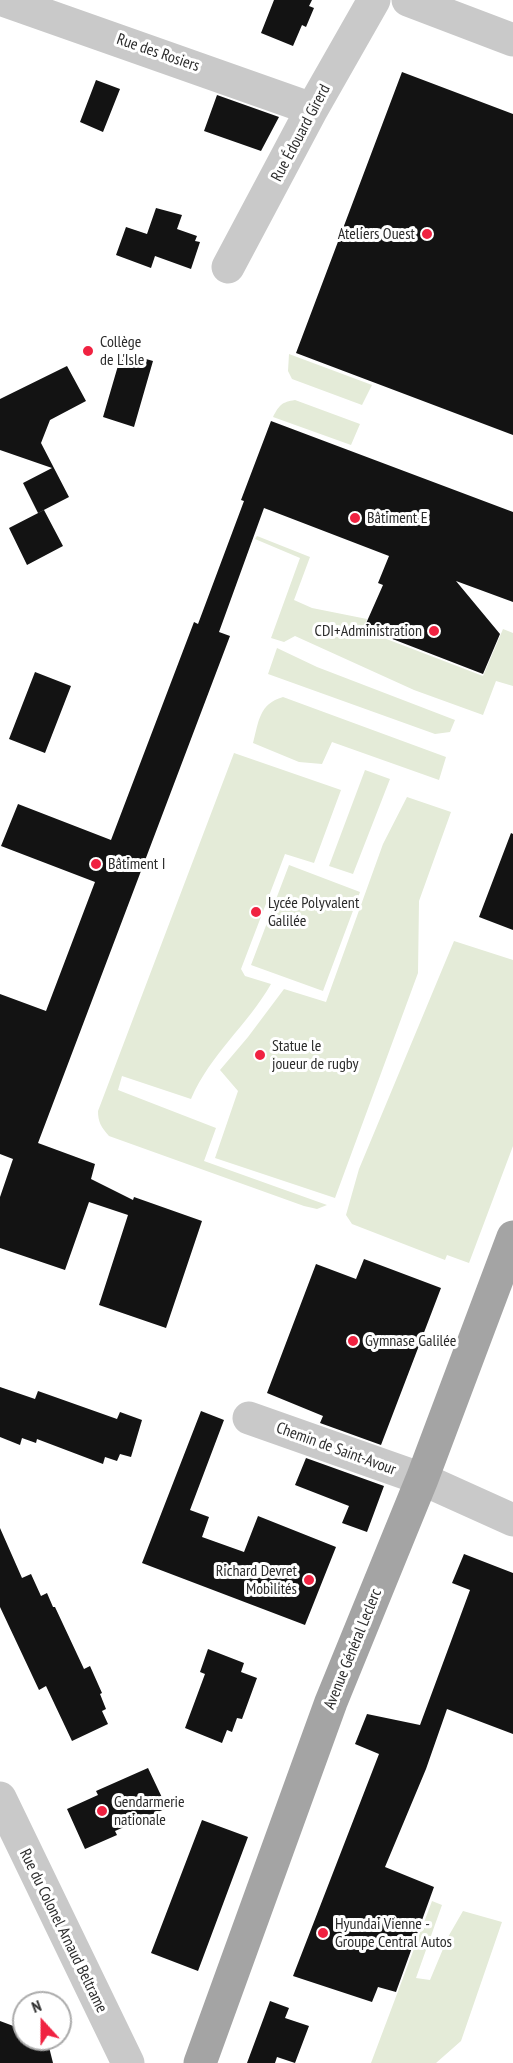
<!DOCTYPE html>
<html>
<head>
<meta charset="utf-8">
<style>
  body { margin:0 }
  #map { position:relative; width:513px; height:2063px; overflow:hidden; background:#fff; font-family:"PT Sans Narrow",sans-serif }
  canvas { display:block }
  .north { position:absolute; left:12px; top:1991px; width:60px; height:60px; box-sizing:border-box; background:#fff; border:2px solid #ababab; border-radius:50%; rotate:339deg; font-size:16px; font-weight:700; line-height:24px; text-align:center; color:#2c2c2c }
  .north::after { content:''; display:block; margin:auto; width:21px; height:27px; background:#f02241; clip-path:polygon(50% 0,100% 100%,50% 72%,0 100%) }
</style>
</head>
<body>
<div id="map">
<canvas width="513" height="2063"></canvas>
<div class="north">N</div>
</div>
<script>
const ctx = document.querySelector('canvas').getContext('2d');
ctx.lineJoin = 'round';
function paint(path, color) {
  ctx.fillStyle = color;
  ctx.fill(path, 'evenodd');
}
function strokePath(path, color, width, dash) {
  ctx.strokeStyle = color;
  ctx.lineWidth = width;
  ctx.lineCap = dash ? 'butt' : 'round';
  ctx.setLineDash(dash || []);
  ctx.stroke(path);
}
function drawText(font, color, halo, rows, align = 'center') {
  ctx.font = font + ' "PT Sans Narrow",sans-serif';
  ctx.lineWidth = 6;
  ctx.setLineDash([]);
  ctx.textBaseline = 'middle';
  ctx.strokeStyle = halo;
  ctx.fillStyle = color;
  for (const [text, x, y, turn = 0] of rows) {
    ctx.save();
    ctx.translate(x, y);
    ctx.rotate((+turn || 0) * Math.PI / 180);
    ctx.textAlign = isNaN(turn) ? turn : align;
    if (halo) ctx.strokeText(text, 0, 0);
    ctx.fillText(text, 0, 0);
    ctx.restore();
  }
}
paint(new Path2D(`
  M289 354 372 385 362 405 292 379 288 371Z
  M295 400 360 424 351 445 273 417C279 405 282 402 295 400Z
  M257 536 310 557 294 600 312 608 367 619 363 630 483 676 503 629 513 633V686L496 681 483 715 414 690 295 636 284 642 271 638 300 558 255 539Z
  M277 648 317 667 455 720 450 732 435 734 268 674Z
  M283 697 446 757 439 780 332 742 322 764 299 762 253 743C259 721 259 704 283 697Z
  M234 753 341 790 314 863 285 854 241 969 245 976 271 984C247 1026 211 1053 191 1099L122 1076 118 1090 216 1128 204 1161 327 1205 317 1209 304 1206 109 1136C101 1127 98 1122 98 1111Z
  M365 770 390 779 353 874 329 866Z
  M407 797 451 812 419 901 418 973 335 1198 215 1158 238 1091 220 1070 248 1037 284 989 326 1002 383 844Z
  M289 865 360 892 323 991 251 965Z
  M454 941 513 960V1146L469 1263 447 1255 445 1260 352 1224 346 1215 359 1169Z
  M432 1901 442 1905 416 1978 430 1980 448 1937 463 1911 502 1922 461 2041 436 2063H371Z`), '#e4ebd8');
paint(new Path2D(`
  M274 0H312L309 6 314 8 306 27 302 25 293 46 261 33Z
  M402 72 513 114V435L296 353Z
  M96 80 120 89 103 132 80 122Z
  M217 95 279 117 261 151 204 131Z
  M156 208 182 215 177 229 197 236 195 241 200 242 191 269 155 256 151 268 116 255 126 227 147 234Z
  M122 352 153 361 134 427 103 417Z
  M67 366 86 401 50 420 41 443 69 497 38 513 23 483 52 468 0 450V399Z
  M271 421 513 512V602L456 581 500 634 483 674 364 628 383 585 378 583 389 556 264 508 219 632 230 636 38 1143 95 1164 91 1179 133 1200 134 1197 202 1221 166 1328 99 1305 128 1215 89 1202 65 1270 0 1248V1197L13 1159 0 1154V994L46 1011 95 882 1 846 18 804 111 840 194 622 198 624 244 501 241 500Z
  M44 510 63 546 27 565 9 528Z
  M35 672 71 686 45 753 9 739Z
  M511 833 513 834V930L479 917Z
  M364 1259 441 1288 381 1445 320 1423 323 1416 267 1393 316 1264 356 1279Z
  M0 1387 35 1399 38 1391 117 1419 120 1412 142 1420 131 1457 120 1454 117 1461 105 1457 103 1464 37 1439 36 1443 22 1438 20 1445 0 1437Z
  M201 1411 224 1420 190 1510 209 1517 202 1537 244 1552 258 1516 336 1547 305 1625 142 1563Z
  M306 1458 384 1486 367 1532 342 1523 349 1506 295 1485Z
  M0 1528 22 1578 31 1574 41 1596 47 1593 53 1607H55L84 1669 90 1666 102 1693 100 1694 106 1709 102 1711 108 1724 72 1741 46 1686 39 1690 0 1607Z
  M464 1554 513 1573V1734L447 1709 426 1769 385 1867 434 1887 396 1992 378 1987 372 2002 293 1976 379 1754 355 1744 367 1714 420 1725 470 1590 452 1583Z
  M208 1649 244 1663 241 1672 257 1678 242 1719 237 1718 232 1732 227 1730 222 1743 185 1728 205 1674 200 1672Z
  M148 1768 167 1808 115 1831 117 1835 85 1849 67 1809 98 1795 96 1791Z
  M202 1820 248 1837 198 1971 151 1953Z
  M270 2001 289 2008 285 2018 309 2026 295 2063 277 2057 275 2063H247Z
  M0 2021 24 2030V2039H47L53 2063H0Z`), '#131313');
strokePath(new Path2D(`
  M3 0 312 109
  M408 0 513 40
  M228 267 312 109 374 0
  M249 1418 422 1479 513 1520
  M0 1798 128 2063`), '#c9c9c9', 33);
strokePath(new Path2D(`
  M200 2063 331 1702 422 1479 513 1237`), '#a4a4a4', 33);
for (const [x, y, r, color] of [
  [427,234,6,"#f02241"],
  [88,351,6,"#f02241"],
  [355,518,6,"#f02241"],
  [434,631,6,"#f02241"],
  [96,864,6,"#f02241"],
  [256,912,6,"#f02241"],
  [260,1055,6,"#f02241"],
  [353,1341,6,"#f02241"],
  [309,1580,6,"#f02241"],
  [102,1811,6,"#f02241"],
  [323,1933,6,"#f02241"]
]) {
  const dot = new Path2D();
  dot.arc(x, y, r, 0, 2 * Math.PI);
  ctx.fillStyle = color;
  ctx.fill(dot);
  strokePath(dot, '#fff', 2);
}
drawText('16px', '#2c2c2c', '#fff', [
  ["Rue des Rosiers",158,53,19],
  ["Rue Édouard Girerd",301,133,-62],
  ["Chemin de Saint-Avour",336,1449,20],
  ["Avenue Général Leclerc",353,1649,-68],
  ["Rue du Colonel Arnaud Beltrame",63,1931,64]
]);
drawText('16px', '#2c2c2c', '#fff', [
  ["Ateliers Ouest",415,234,"right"],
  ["Collège",100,342],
  ["de L'Isle",100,360],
  ["Bâtiment E",367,518],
  ["CDI+Administration",422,631,"right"],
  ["Bâtiment I",108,864],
  ["Lycée Polyvalent",268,903],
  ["Galilée",268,921],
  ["Statue le",272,1046],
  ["joueur de rugby",272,1064],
  ["Gymnase Galilée",365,1341],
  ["Richard Devret",297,1571,"right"],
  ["Mobilités",297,1589,"right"],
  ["Gendarmerie",114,1802],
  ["nationale",114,1820],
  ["Hyundai Vienne -",335,1924],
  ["Groupe Central Autos",335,1942]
], 'left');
</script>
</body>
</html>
